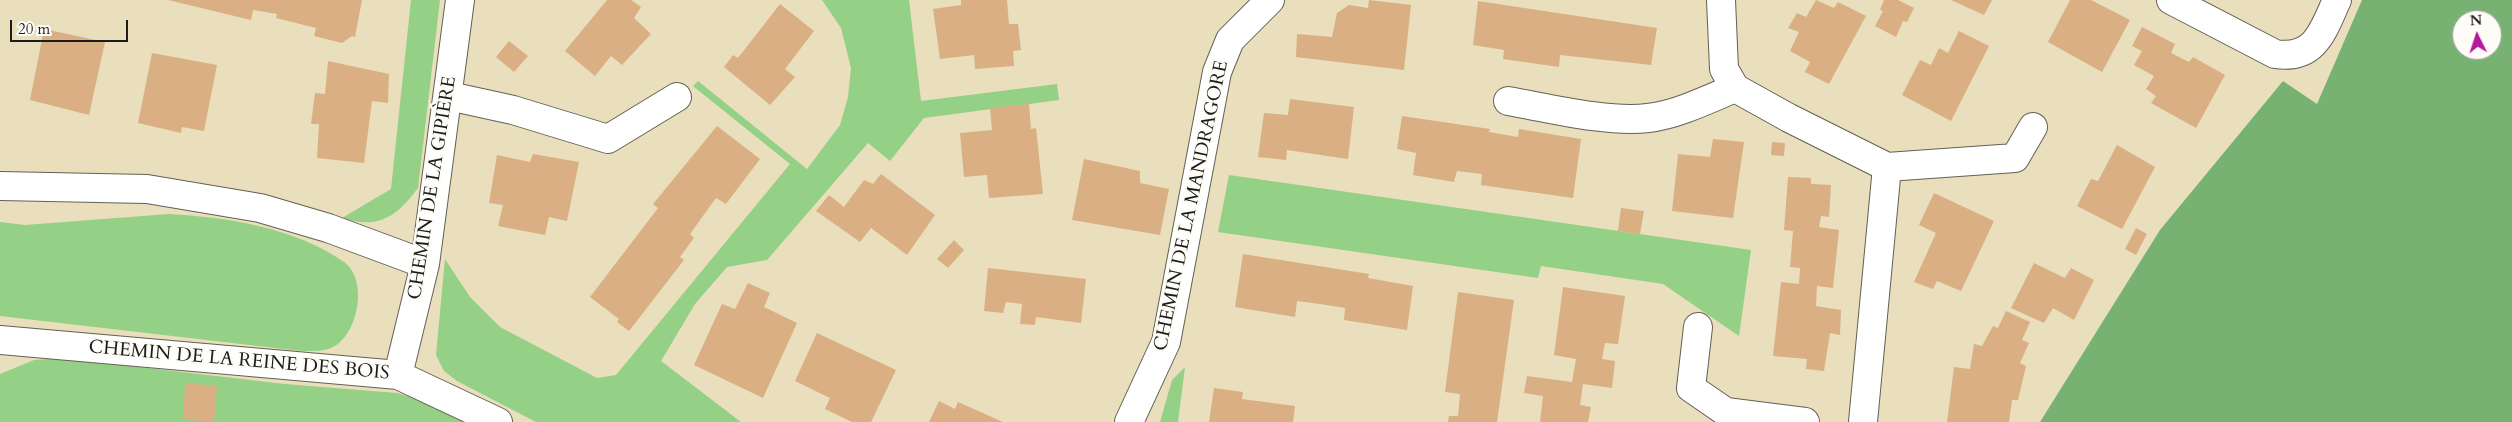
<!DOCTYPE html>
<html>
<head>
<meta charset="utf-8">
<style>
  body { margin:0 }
  #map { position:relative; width:2512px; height:422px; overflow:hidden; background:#e9dfbc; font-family:Cardo,serif }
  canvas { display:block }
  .north { position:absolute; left:2452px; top:10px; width:50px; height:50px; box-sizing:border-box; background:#fdfcf7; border:1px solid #a3a29f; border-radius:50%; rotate:356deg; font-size:14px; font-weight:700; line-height:20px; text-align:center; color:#1c1c1c }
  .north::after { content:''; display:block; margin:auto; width:18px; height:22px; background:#b5179e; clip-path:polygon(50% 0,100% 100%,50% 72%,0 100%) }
  .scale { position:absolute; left:10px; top:20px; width:118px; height:22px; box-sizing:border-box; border:2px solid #1c1c1c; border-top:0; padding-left:6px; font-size:15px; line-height:18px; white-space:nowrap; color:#1c1c1c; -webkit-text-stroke:4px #fdfcf7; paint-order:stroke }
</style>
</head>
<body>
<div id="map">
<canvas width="2512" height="422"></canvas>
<div class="north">N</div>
<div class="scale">20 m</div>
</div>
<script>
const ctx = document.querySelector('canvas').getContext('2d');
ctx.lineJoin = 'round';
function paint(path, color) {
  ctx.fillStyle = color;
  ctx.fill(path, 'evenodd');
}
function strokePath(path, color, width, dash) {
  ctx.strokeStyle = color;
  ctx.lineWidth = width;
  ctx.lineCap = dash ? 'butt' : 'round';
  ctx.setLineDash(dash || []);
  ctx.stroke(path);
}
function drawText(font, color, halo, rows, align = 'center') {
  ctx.font = font + ' Cardo,serif';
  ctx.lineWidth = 5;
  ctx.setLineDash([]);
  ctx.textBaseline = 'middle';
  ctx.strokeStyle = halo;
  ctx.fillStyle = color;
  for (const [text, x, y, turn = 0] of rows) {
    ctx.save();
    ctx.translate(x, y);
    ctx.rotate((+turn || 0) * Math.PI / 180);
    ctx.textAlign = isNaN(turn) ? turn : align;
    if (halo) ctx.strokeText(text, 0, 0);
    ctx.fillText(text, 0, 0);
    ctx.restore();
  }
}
paint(new Path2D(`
  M411 0H440L418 188C397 216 379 230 342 218L391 189Z
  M822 0H909L921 101 1057 84 1059 100 924 118 890 161 868 143 767 260 727 267 695 304 661 361 741 422H536L457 381 444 371 436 355 445 259 470 297 500 327 597 378 616 375 790 164 693 86 698 81 807 169 840 125 848 97 851 68 841 28Z
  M1229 175 1751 250 1739 336 1663 284 1541 266 1538 278 1218 232Z
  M169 214C227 217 296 228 344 262 369 280 358 337 331 348 322 352 311 351 301 351L0 316V222L25 225Z
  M62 358 285 384 397 393 420 400 463 422H0V374L34 360Z
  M1185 367 1178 422H1160L1172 380Z`), '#94d085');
paint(new Path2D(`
  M2362 0H2512V422H2040L2160 230 2283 81 2317 104ZM2462 20H2492V50H2462Z`), '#77b272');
paint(new Path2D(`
  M168 0H362L355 37 352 36 342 43 314 36 316 28 276 18 277 14 253 10 251 20Z
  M607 0H631L641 7 634 18 651 34 622 65 611 56 595 76 565 51Z
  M961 0H1007L1009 24H1018L1021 50 1013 51 1014 66 975 69 974 55 940 59 933 9 961 5Z
  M1369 0 1411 5 1404 70 1296 57 1297 34 1332 37 1337 13 1349 5 1368 8Z
  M1816 0 1834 8 1838 2 1866 16 1829 84 1805 72 1810 62 1790 51 1799 32 1788 28 1797 13 1806 17Z
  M1884 0H1898L1914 8 1907 22 1903 21 1896 37 1875 26 1883 11 1880 10Z
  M1951 0H1992L1984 15Z
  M2070 0H2091L2130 20 2102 72 2048 42Z
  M1478 1 1657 28 1651 65 1560 55 1559 67 1503 59 1504 50 1473 45Z
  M780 4 814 31 785 69 795 77 770 105 724 67 733 55 738 58Z
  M2142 27 2175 44 2171 53 2189 62 2193 57 2225 75 2196 128 2151 103 2156 96 2146 89 2154 76 2134 65 2142 51 2132 46Z
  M44 29 105 42 89 115 30 100Z
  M1959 31 1989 46 1951 121 1902 95 1920 60 1931 65 1939 48 1948 53Z
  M509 41 528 56 514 72 496 57Z
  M152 53 217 65 204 131 182 127 181 133 138 123Z
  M328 61 389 74 388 103 372 101 364 163 317 158 319 124H311L315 93 325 94Z
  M1290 99 1354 107 1348 159 1287 150 1286 160 1258 157 1264 113 1288 115Z
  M1029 104 1031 129 1036 128 1043 194 989 198 987 175 964 177 960 133 992 130 990 108Z
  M1402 116 1490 129 1489 132 1518 137 1519 129 1581 139 1573 198 1481 185 1482 174 1457 171 1454 182 1413 175 1416 153 1397 149Z
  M717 126 760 159 726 204 716 198 690 234 694 238 680 257 684 260 629 331 617 322 619 319 590 297 658 208 653 204Z
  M1713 139 1744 142 1733 218 1672 211 1678 154 1710 157Z
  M1772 142 1785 143 1784 156 1771 155Z
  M2117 145 2155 167 2122 229 2077 206 2091 179 2098 181Z
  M533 154 579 162 567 221 549 217 545 235 498 226 503 205 489 203 497 155 530 162Z
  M1084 159 1140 171V183L1169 189 1160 235 1072 220Z
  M881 174 935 215 907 255 871 228 860 242 816 211 829 195 844 207 864 180 873 184Z
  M1788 177 1811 178V184L1831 185 1829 217 1821 216 1819 227 1839 230 1833 288 1817 286 1816 306 1841 310 1840 335 1830 333 1824 371 1806 369 1807 359 1773 356 1781 282 1799 284 1800 268 1790 267 1793 231 1784 230Z
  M1934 193 1994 221 1961 291 1937 281 1933 289 1914 282 1936 233 1919 225Z
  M1621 208 1644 211 1640 234 1618 231Z
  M2136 228 2147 234 2136 255 2125 249Z
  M954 240 964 250 948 268 937 259Z
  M1243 254 1369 274 1368 278 1413 286 1407 330 1344 320 1345 308 1320 304 1297 301 1295 317 1235 307Z
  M2034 263 2065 278 2071 268 2094 280 2074 320 2053 308 2044 323 2011 308Z
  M988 268 1086 279 1081 323 1036 317 1035 325 1020 324 1022 304 1006 302 1003 313 984 311Z
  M748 283 770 293 764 307 797 323 763 398 694 365 722 304 735 309Z
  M1563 287 1625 296 1618 344 1605 343 1602 359 1615 361 1612 388 1583 384 1580 405 1591 407 1588 422H1540L1543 396 1524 393 1527 376 1572 382 1576 359 1554 355Z
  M1458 292 1514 300 1497 422H1448L1449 416H1458L1460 394 1445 392Z
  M2006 311 2030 322 2022 340 2029 343 2020 363 2026 366 2018 400H2012L2009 422H1947L1954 367 1970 369 1974 344 1982 346 1993 326 1998 328Z
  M817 333 896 370 871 422H852L825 409 830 398 795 381Z
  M185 383 217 386 214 422 183 419Z
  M1214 388 1243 392 1242 399 1295 406 1293 422H1209Z
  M939 401 955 409 958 402 1003 422H929Z`), '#daaf84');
const minor = new Path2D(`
  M1721 0 1724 69 1735 88 1789 118 1887 167 1863 422
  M2171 0 2275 54C2316 60 2323 30 2337 0
  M449 96 513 110 608 139 677 97
  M1508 101C1548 108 1609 123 1648 118 1676 115 1709 99 1735 88
  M1887 167 2015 158 2033 127
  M0 186 147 189 260 208 328 228 425 264
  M1698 327 1691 388 1726 412 1805 422
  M0 340 398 375 498 422
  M398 375 425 264 460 0
  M1129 422 1166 342 1217 72 1230 40 1270 0`);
strokePath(minor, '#646054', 30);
strokePath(minor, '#fff', 28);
drawText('19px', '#1c1c1c', '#fdfcf7', [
  ["CHEMIN DE LA GIPIÈRE",433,188,-81],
  ["CHEMIN DE LA MANDRAGORE",1192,206,-78],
  ["CHEMIN DE LA REINE DES BOIS",239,361,5]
]);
</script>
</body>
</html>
